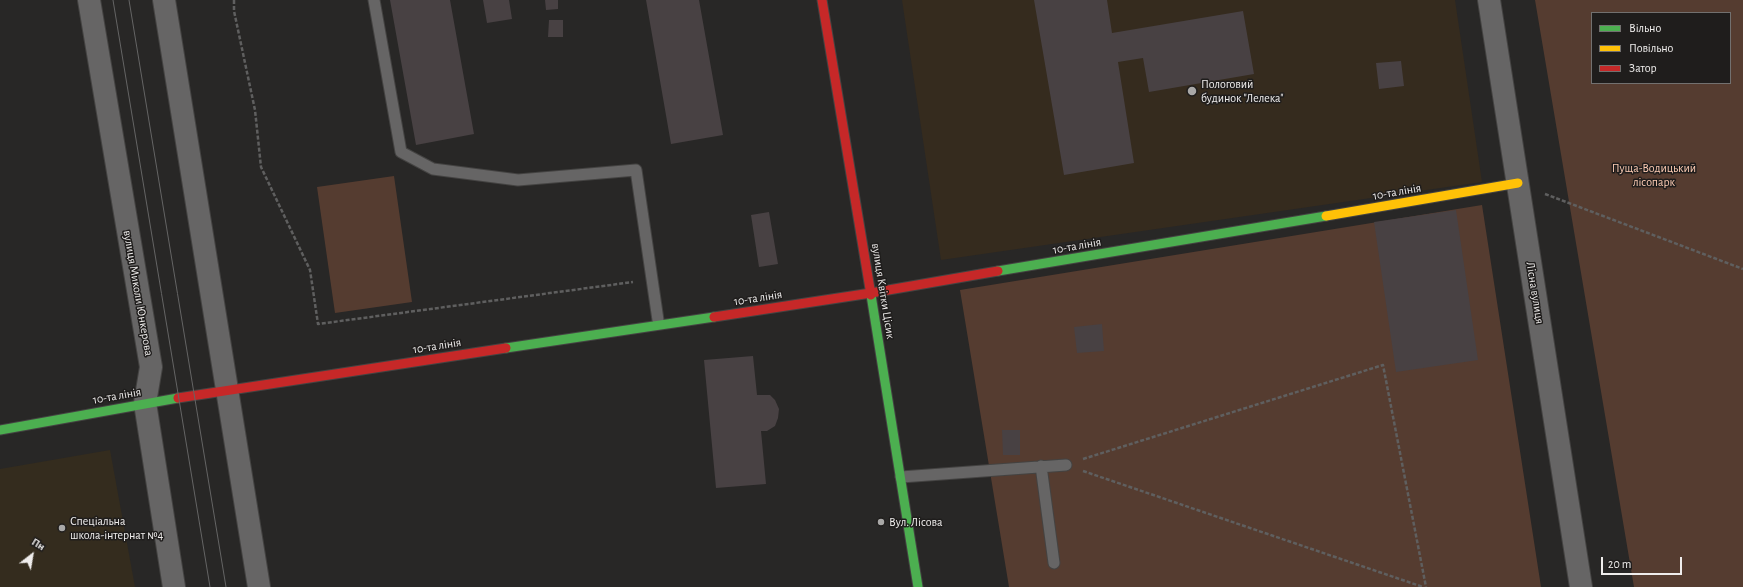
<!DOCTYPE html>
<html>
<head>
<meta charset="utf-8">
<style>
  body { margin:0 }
  #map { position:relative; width:1743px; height:587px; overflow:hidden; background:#282726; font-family:"Alegreya Sans",sans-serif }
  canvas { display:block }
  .legend { position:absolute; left:1591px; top:12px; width:140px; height:72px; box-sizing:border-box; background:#1f1d1c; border:1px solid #72706f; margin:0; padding:5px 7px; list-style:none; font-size:12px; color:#efedec }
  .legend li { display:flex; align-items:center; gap:8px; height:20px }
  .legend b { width:20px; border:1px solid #72706f }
  .north { position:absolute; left:12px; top:535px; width:40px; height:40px; -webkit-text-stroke:3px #1f1d1c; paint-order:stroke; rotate:31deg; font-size:11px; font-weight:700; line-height:16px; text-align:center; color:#efedec }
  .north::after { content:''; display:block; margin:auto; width:14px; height:18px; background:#efedec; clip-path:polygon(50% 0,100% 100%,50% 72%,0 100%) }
  .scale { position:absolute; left:1601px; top:557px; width:81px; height:18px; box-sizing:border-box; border:2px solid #efedec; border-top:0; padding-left:5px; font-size:12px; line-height:14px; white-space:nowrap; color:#efedec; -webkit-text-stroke:3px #1f1d1c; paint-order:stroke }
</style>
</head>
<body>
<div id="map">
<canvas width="1743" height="587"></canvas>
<ul class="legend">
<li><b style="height:5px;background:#4caf50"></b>Вільно</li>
<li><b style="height:5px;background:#ffc107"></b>Повільно</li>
<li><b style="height:5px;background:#c62828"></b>Затор</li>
</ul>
<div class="north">Пн</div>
<div class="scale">20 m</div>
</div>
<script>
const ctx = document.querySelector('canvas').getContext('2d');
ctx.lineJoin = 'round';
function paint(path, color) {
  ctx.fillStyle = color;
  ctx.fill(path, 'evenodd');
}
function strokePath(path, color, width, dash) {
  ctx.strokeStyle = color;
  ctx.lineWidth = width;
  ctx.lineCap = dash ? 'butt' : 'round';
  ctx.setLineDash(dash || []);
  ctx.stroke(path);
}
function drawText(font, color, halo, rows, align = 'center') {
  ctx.font = font + ' "Alegreya Sans",sans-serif';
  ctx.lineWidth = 3;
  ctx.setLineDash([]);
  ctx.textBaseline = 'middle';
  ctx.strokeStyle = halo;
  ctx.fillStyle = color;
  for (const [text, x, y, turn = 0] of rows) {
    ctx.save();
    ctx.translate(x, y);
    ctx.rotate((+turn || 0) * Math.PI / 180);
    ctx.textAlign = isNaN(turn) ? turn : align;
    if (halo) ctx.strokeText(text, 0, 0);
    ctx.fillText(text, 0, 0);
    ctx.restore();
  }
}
paint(new Path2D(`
  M110 450 135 587H0V469Z`), '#342c1e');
paint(new Path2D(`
  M902 0H1455L1482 182 941 260Z`), '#352b1e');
paint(new Path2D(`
  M1535 0H1743V587H1634ZM1592 13H1730V83H1592Z
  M394 176 412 302 335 313 317 187Z
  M1482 205 1541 587H1009L960 290Z`), '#553c30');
paint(new Path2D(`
  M390 0H450L474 134 416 145Z
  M483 0H509L512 19 487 23Z
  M545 0H558V9L546 10Z
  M646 0H699L723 135 671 144Z
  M1034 0H1107L1112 33 1243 11 1254 74 1149 92 1143 58 1118 62 1134 163 1064 175Z
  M549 20H563V37H548Z
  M1401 61 1404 86 1379 89 1376 63Z
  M1456 210 1478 360 1396 372 1374 222Z
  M769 212 778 264 759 267 751 215Z
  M1102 324 1104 351 1077 353 1074 327Z
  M753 356 757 395H770L775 400 779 409 778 418 775 426 767 431H761L766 484 716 488 704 360Z
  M1002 430H1020V455H1003Z`), '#484143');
const lane = new Path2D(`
  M374 0 401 152 433 169 518 180 636 170 658 320
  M1041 466 1054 563
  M901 477 1066 465`);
const street = new Path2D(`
  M89 0 151 367 145 403 174 587
  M164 0 259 587
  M1489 0 1581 587`);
const fast = new Path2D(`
  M998 271 1326 216
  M871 295 918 587
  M506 348 714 317
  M0 430 178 398`);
const slow = new Path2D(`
  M1326 216 1518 183`);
const jam = new Path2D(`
  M822 0 871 295
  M714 317 871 293 998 271
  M178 398 506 348`);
strokePath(lane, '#444342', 13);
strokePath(street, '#444342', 24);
strokePath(fast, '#444342', 11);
strokePath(slow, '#444342', 11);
strokePath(jam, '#444342', 11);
strokePath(new Path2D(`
  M234 0V11L255 110 261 167 310 270 318 324 633 282
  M1545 194 1743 269
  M1083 459 1383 365 1426 587
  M1083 471 1423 587`), '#5f5f5f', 2.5, [4, 2]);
strokePath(lane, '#666565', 11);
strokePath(street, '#666565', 22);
strokePath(fast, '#4caf50', 9);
strokePath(slow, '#ffc107', 9);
strokePath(jam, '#c62828', 9);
strokePath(new Path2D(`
  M113 0 210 587
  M129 0 226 587`), '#656565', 1);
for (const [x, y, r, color] of [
  [1192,91,5,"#a9a8a7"],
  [881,522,4,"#a9a8a7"],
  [62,528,4,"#a9a8a7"]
]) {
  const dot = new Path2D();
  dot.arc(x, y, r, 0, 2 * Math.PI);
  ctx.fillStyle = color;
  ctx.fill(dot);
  strokePath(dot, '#1f1d1c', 1.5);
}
drawText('12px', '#efedec', '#1f1d1c', [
  ["Пологовий",1201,84],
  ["будинок \"Лелека\"",1201,98],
  ["Спеціальна",70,521],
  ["школа-інтернат №4",70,535],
  ["Вул. Лісова",889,522]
], 'left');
drawText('12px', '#fccbb3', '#1f1d1c', [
  ["Пуща-Водицький",1654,168],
  ["лісопарк",1654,182]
]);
drawText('12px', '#efedec', '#1f1d1c', [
  ["10-та лінія",1397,192,-10],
  ["10-та лінія",1077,246,-10],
  ["вулиця Квітки Цісик",883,291,81],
  ["вулиця Миколи Юнкерова",138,293,80],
  ["Лісна вулиця",1535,293,81],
  ["10-та лінія",758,298,-9],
  ["10-та лінія",437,346,-9],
  ["10-та лінія",117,396,-10]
]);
</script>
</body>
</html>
